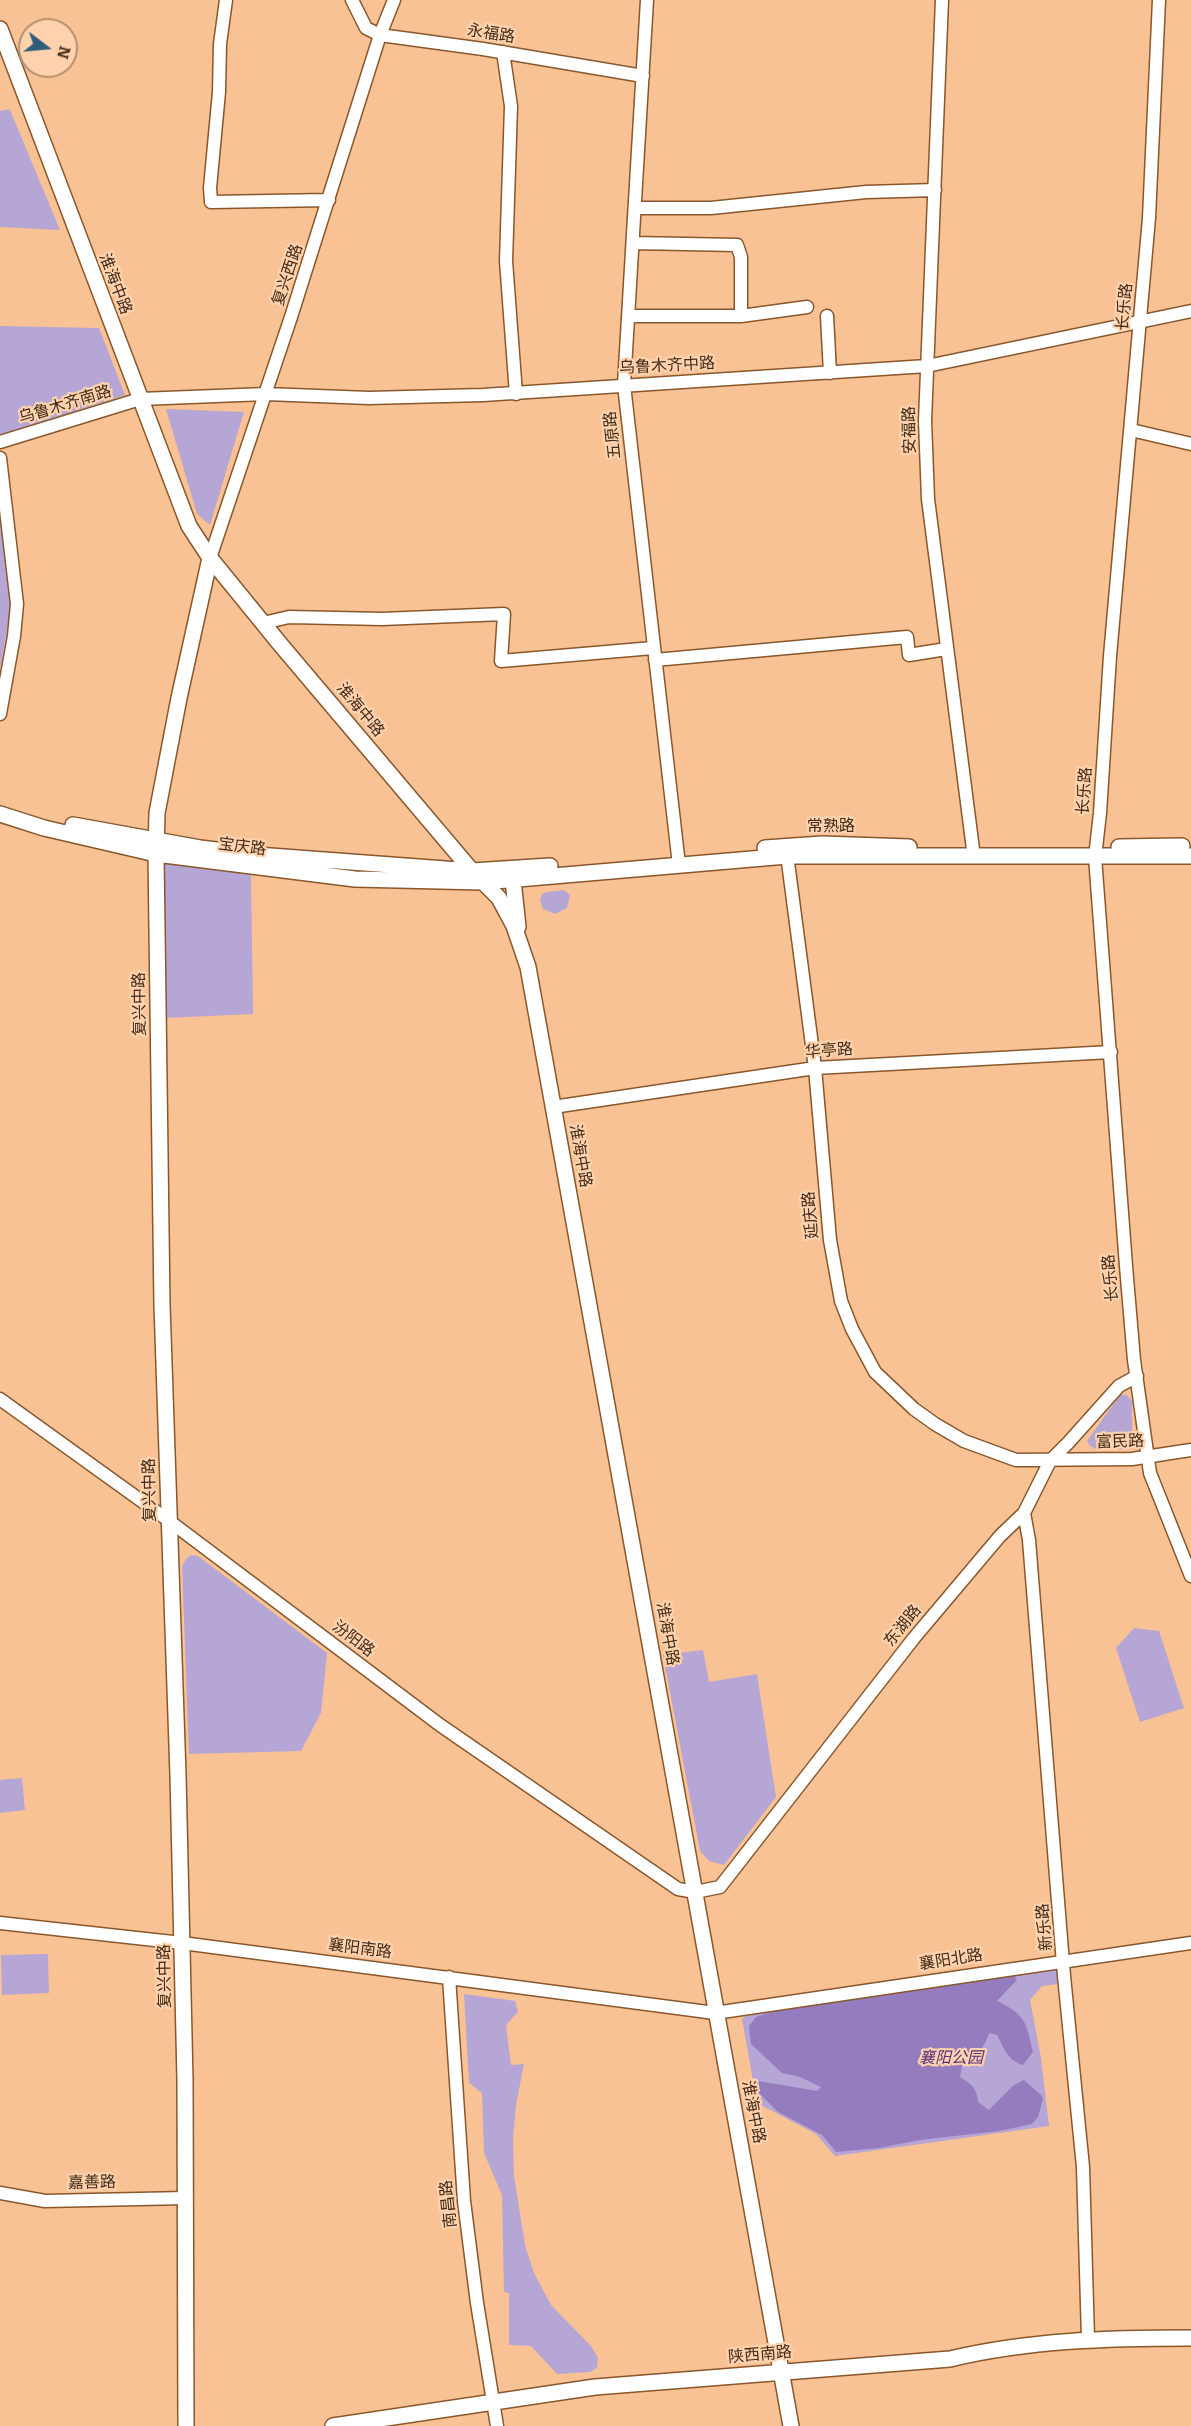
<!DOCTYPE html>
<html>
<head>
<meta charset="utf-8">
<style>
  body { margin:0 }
  #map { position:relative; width:1191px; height:2426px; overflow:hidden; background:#f9c294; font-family:Bitter,serif }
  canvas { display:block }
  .north { position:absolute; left:18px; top:18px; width:60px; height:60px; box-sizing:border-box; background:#ffd2ad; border:2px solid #b38f71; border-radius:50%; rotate:106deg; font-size:16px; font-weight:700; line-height:24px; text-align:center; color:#402b18 }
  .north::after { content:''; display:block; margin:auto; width:21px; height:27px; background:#2e5c7b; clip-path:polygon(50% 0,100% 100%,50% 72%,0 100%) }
</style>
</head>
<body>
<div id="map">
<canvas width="1191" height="2426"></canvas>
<div class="north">N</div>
</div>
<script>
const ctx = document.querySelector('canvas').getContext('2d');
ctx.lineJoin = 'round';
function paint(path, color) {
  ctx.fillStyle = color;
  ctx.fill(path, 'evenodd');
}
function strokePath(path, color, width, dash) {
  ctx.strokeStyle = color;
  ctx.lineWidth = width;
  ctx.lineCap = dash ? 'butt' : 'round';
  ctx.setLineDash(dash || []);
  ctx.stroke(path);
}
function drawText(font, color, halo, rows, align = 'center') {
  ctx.font = font + ' Bitter,"Noto Sans SC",serif';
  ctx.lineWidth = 4.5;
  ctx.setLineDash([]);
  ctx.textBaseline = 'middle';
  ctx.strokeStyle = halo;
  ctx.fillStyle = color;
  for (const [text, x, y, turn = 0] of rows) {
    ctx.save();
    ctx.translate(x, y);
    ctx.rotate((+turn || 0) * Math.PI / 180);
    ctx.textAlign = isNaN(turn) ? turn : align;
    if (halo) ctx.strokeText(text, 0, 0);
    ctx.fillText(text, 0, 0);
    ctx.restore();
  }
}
paint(new Path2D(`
  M10 109V110L60 230 0 227V111Z
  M0 326 99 328 125 395 0 436Z
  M166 409 244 412 210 525 197 514Z
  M0 507 11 608 0 669Z
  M164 861 251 875 253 1014 165 1018Z
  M564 890 570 895 567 908 555 914 543 909 540 900 542 894 547 892Z
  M1120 1395H1127L1132 1401V1444L1127 1449H1096L1090 1446 1087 1441Z
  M191 1555 198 1556 327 1653 321 1713 301 1751 189 1754 182 1566 186 1559Z
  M1134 1628 1159 1631 1184 1708 1140 1722 1116 1648Z
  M703 1650 709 1682 757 1674 776 1797 724 1865 709 1861 700 1851 663 1655Z
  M22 1778 25 1810 0 1813V1780Z
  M48 1954 49 1993 2 1995 1 1955Z
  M1051 1965 1057 1971 1058 1984 1042 1986 1030 2000 1041 2058 1049 2126 835 2156 816 2134 757 2103 742 2019 750 2012Z
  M464 1994 515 2001 518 2012 506 2025 511 2065 524 2064 516 2105 513 2140 514 2176 525 2245 534 2273 551 2305 591 2346 598 2358 597 2368 590 2372 557 2374 531 2346 509 2345V2293L504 2292 502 2195 484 2153 482 2093 469 2083Z`), '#b6a6d5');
paint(new Path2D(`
  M1012 1973 1017 1980 997 2001C1026 2015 1026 2022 1033 2052L1023 2065C1008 2061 1004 2048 997 2035L989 2033C984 2049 976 2057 962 2066L960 2077C972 2084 977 2089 978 2102L989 2110 1014 2085 1024 2080 1041 2095 1043 2099 1038 2117 1032 2124 999 2131 920 2140 879 2148 836 2152 822 2135 778 2112 759 2093V2081L817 2091 821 2087 800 2077 782 2073 751 2044 749 2026 756 2017 777 2010Z`), '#957cbe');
const minor = new Path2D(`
  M226 0 220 44 219 92 210 188 211 202 329 200
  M352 0 366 28 380 35 483 49 643 76
  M647 0 624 385 679 865
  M942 0 925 421 928 499 974 857
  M1159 0 1149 218 1110 656 1100 813 1095 857 1126 1266 1134 1360 1146 1445 1150 1473 1191 1576
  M503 52 511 106 506 261 516 394
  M636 208H711L866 192 935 190
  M633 243 737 245 741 257V316
  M629 316H741L807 307
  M827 316 830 373
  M1131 430 1191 444
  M0 442 140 399 266 394 369 398 483 395 927 366 1191 311
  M0 458 17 604 14 636 0 714
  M210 558 291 317 380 35 394 0
  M263 623 289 617 382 619 504 614 501 661 653 648
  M655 660 907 637 909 655 946 649
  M786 847 815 1068 830 1240 841 1301 852 1329 875 1372 914 1409 935 1424 964 1441 1016 1460 1132 1459 1191 1450
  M553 1107 815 1068 1111 1052
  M0 1399 168 1520 440 1725 678 1889 695 1892 720 1887 914 1638 1000 1536 1024 1513 1050 1461 1068 1443 1119 1386 1137 1376
  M1024 1513 1029 1540 1064 1976 1083 2167 1088 2339
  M0 1923 182 1943 715 2013 1191 1943
  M449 1977 464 2201 477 2303 497 2426
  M0 2193 45 2201 186 2198`);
const major = new Path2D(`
  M0 29 189 526 210 558 280 644 472 871 499 898 514 926 528 967 791 2426
  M0 814 44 828 156 854 355 879 483 882 787 856H1191
  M73 825 200 848 257 855 472 871 550 866
  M1119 847 1182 846
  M765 848 822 844 909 847
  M513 880 518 927
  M186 2426 185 2080 178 1775 162 1305 156 854 157 813 179 698 210 558
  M333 2426 595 2387 950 2359C1029 2340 1110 2338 1191 2338`);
strokePath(minor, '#88572b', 15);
strokePath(major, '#88572b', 18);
strokePath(minor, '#fff', 12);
strokePath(major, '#fff', 15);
drawText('16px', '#402b18', '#ffd2ad', [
  ["永福路",491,34,9],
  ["复兴西路",288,275,-72],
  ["淮海中路",115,284,69],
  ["长乐路",1125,307,-85],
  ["乌鲁木齐中路",667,366,-3],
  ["乌鲁木齐南路",65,405,-17],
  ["安福路",910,430,-91],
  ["五原路",613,435,-96],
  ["淮海中路",360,710,50],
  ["长乐路",1085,791,-86],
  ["常熟路",831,827],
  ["宝庆路",242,847,7],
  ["复兴中路",140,1004,-91],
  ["华亭路",829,1051,-4],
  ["淮海中路",580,1156,80],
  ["延庆路",811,1215,-95],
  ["长乐路",1111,1278,-95],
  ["富民路",1120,1442,-2],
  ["复兴中路",150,1490,-91],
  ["东湖路",903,1626,-51],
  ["淮海中路",667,1634,80],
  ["汾阳路",353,1639,37],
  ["新乐路",1045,1927,-95],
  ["襄阳南路",360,1949,7],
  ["襄阳北路",951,1960,-9],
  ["复兴中路",165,1976,-91],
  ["淮海中路",753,2112,79],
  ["嘉善路",92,2183,-1],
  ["南昌路",449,2204,-96],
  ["陕西南路",760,2355,-5]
]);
drawText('italic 16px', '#543181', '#ffd2ad', [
  ["襄阳公园",951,2059]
]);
</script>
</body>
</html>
